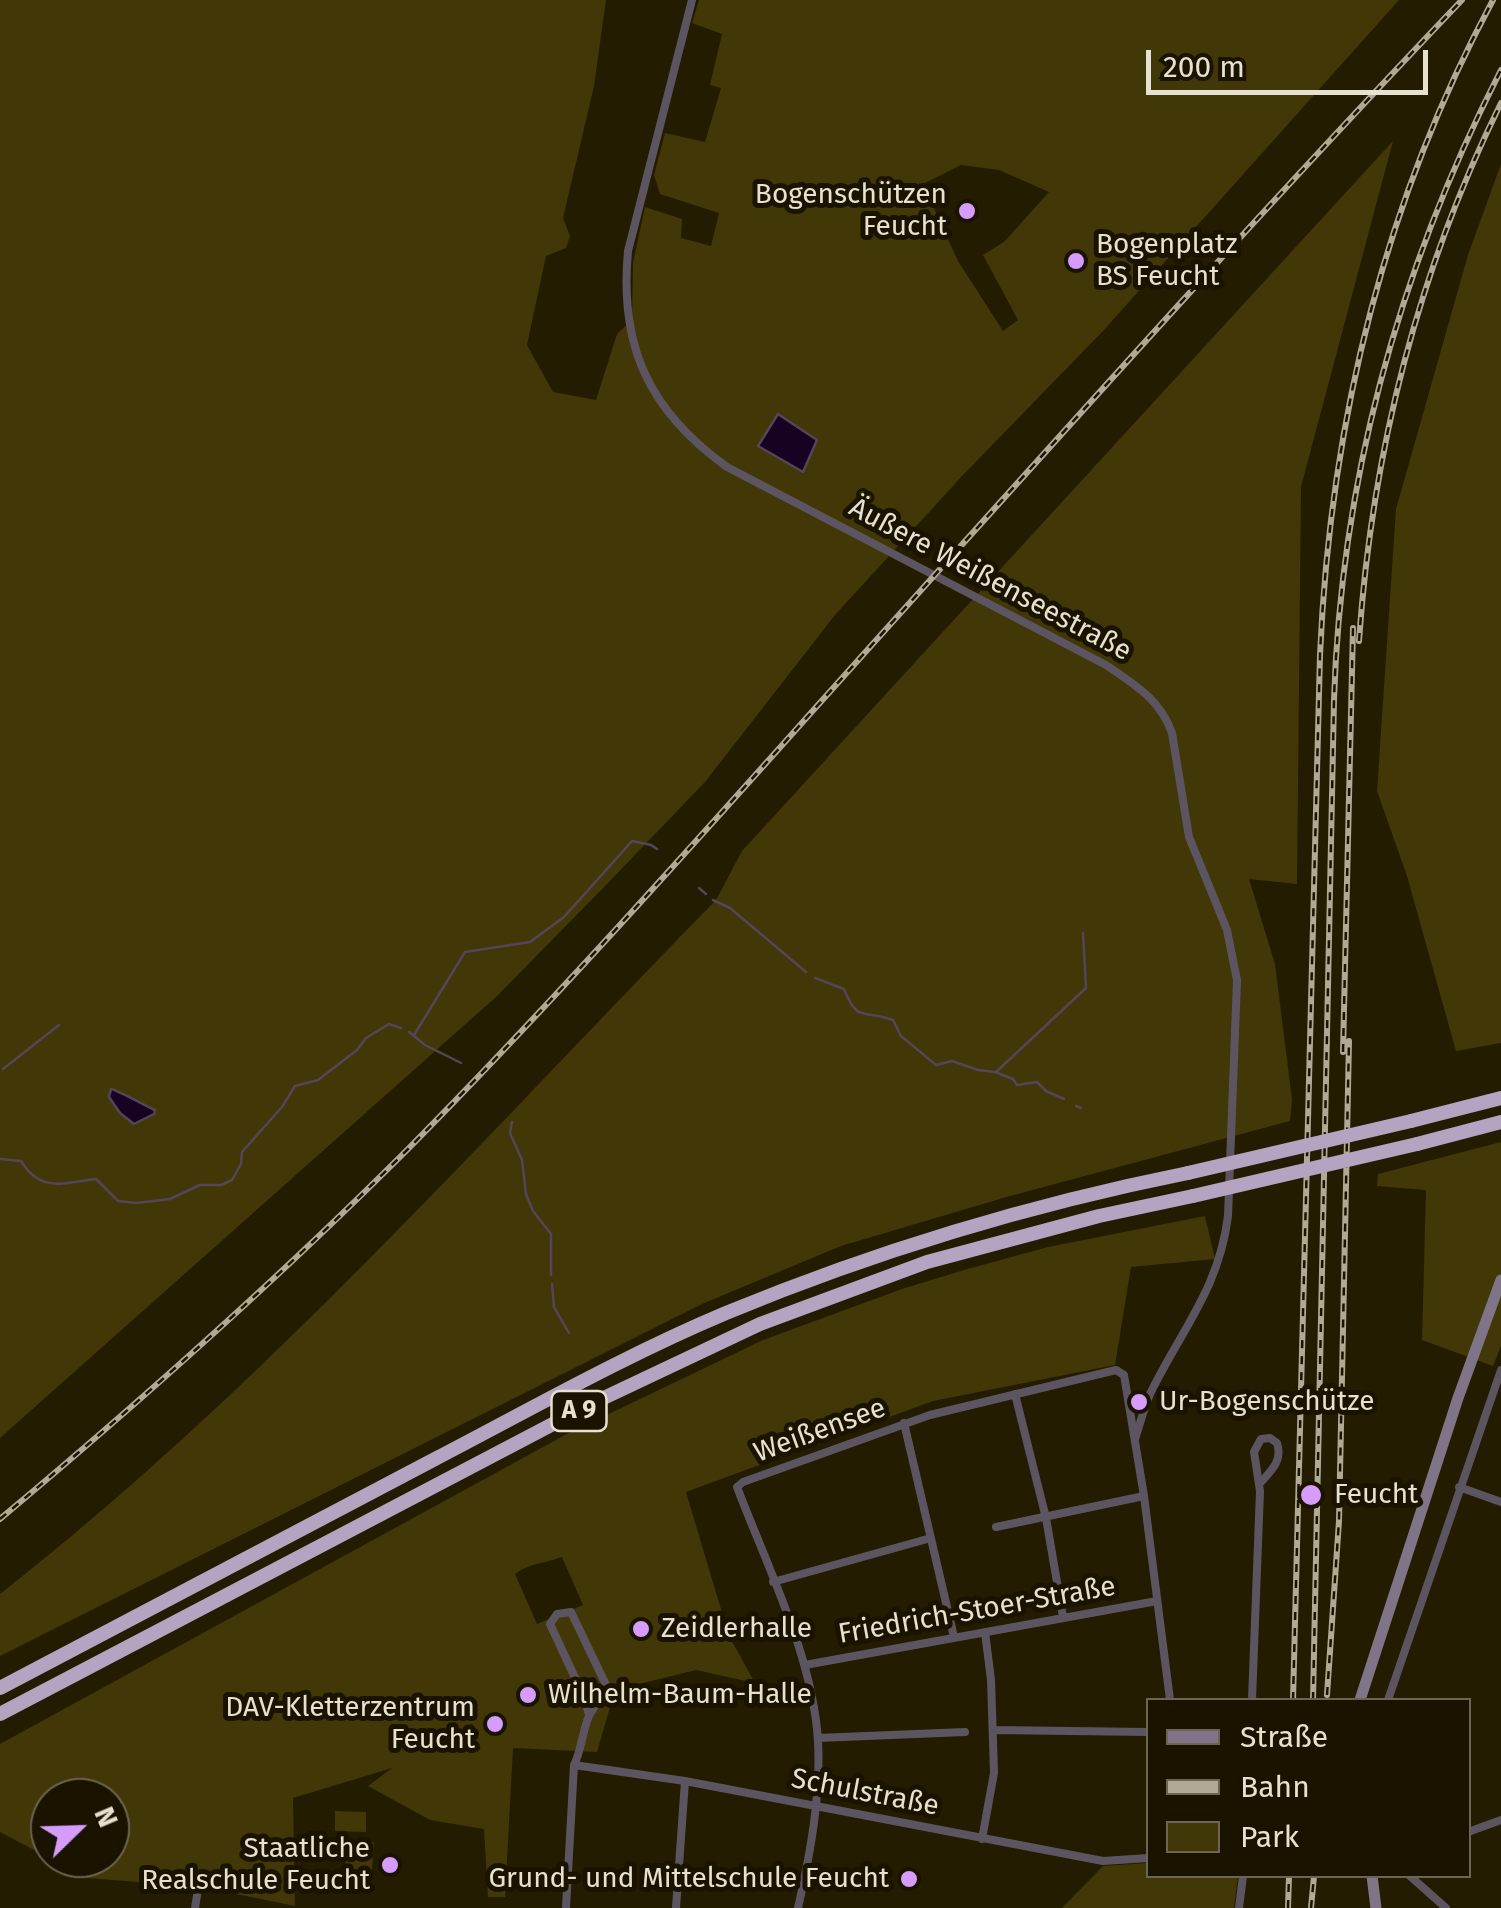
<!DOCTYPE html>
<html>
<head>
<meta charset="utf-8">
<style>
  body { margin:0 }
  #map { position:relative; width:1501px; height:1908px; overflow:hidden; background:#241c00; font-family:"Fira Sans",sans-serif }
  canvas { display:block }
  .legend { position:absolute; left:1146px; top:1698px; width:325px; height:180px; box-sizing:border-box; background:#1a1300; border:2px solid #6c6553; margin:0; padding:12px 18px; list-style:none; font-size:30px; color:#e6e1d0 }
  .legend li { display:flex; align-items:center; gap:20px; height:50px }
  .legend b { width:50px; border:2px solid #6c6553 }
  .north { position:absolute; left:30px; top:1778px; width:100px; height:100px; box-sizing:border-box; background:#1a1300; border:2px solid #6c6553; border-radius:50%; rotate:67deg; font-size:28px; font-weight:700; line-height:40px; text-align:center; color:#e6e1d0 }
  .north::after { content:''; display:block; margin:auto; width:35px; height:45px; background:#d59cfb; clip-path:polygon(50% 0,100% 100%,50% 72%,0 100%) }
  .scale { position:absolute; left:1146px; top:50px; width:282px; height:45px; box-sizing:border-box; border:5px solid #e6e1d0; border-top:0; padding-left:12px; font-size:30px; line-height:35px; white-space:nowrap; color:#e6e1d0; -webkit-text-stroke:8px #1a1300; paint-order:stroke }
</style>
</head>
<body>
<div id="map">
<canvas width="1501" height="1908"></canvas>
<ul class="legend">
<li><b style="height:12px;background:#807588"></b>Straße</li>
<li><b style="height:12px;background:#afa995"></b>Bahn</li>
<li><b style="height:28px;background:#423707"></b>Park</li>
</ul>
<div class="north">N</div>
<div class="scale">200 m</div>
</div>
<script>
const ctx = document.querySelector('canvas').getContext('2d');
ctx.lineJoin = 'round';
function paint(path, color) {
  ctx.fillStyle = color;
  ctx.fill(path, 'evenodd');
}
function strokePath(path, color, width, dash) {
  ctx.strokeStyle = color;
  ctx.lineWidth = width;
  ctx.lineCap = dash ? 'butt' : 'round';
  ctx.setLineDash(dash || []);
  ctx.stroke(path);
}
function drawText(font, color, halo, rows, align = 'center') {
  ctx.font = font + ' "Fira Sans",sans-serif';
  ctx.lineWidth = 10;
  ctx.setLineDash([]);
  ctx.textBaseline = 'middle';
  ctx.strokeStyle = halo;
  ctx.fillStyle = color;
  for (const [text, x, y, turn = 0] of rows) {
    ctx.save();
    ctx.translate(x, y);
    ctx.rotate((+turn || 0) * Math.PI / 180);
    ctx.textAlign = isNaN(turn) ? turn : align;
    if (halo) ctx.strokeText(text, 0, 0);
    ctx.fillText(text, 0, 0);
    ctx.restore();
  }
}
paint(new Path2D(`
  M0 0H606L594 86 563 218 570 236 566 248 546 256 527 345 553 392 596 400 617 334 632 320 633 263 645 207 682 219 681 238 711 246 719 213 660 194 654 175 665 133 705 142 721 88 710 85 722 34 692 23 699 0H1399L1103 331 963 475 835 615 705 782 608 883 496 997 0 1438ZM961 165 999 170 1049 192 1004 242 983 255 1018 320 1003 331 958 261 923 184Z
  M1393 141 1301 487 1297 884 1249 879 1275 964 1292 1099 1290 1121 1010 1196 841 1246 702 1304 0 1656V1594C262 1389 484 1137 716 900L742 851Z
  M1501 164V1043L1456 1051 1407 876 1377 791 1396 509 1468 255Z
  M1501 1142V1346L1493 1366 1422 1340 1426 1190 1377 1186 1378 1174Z
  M1205 1216 1215 1259 1131 1267 1115 1365 933 1401 686 1492 729 1636 755 1683 696 1670 615 1690 597 1752 513 1748 505 1897H488L484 1829 430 1820 368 1786 392 1768 293 1798 295 1906 202 1887 87 1878 0 1832V1744L565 1435 763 1340 902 1289 964 1270 1048 1247ZM562 1557 583 1605 537 1624 515 1574C527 1564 546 1563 562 1557ZM50 1798H110V1858H50Z
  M335 1811 366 1812V1832L335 1831Z
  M347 1841 374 1842 372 1870 345 1869Z
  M1148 1863V1876H1238L1234 1908H1062L1103 1866Z`), '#423707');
const water = new Path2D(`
  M778 414 817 440 803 472 758 446Z
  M111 1089C115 1089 148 1107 155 1110L154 1114 134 1124 120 1113 109 1097Z`);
paint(water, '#170224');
strokePath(water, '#554558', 2.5);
strokePath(new Path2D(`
  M699 888 706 894
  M713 900 730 908 806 972
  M815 978 844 989C858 1023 861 1009 893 1020L901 1036 936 1065 952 1061 978 1070 995 1072 1013 1079 1017 1085 1037 1082 1046 1091 1064 1099
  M409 1032 425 1045 461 1063
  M414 1035 465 952 530 942 564 917 632 841 651 845 657 849
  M3 1069 59 1025
  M996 1072 1086 988 1083 933
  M1076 1106 1081 1108
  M512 1122 510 1133 522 1160 526 1194 533 1211 551 1234V1275
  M0 1159 21 1161C41 1193 62 1183 96 1179L118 1201 136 1203 170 1199 200 1185H221L232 1180 241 1164 242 1152 282 1107 295 1086 318 1080 357 1050 366 1038 389 1024 401 1028
  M552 1284 554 1307 569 1333`), '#554558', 2.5);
strokePath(new Path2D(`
  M692 0 628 251C619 346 649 411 727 467L1106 665C1135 685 1160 699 1172 733L1189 837 1227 930 1237 980 1228 1216C1219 1289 1181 1330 1150 1394 1144 1408 1140 1424 1135 1439
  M1015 1394 1046 1518 1063 1617
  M904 1423 954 1637
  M1459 1487 1501 1502
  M996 1527 1144 1496
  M773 1582 931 1538
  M805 1665 1157 1601
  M1252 1700 1260 1491 1254 1452 1261 1439 1270 1438 1277 1443C1283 1461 1271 1471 1260 1483
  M1388 1700 1501 1370
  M994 1730 1148 1732
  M818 1738 965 1732
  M574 1765 685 1781 1103 1861 1148 1858
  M1468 1832 1501 1820
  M982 1839 994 1773 991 1680 985 1632
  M1410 1876 1446 1908
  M195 1908 198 1889
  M566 1908 574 1765C582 1749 582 1732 589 1716 594 1705 603 1699 607 1687L571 1612 557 1614 550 1624 584 1697 589 1715
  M676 1908 685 1781
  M798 1908C810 1855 821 1796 818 1741 813 1657 767 1566 737 1487L743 1482 930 1415 1116 1370 1124 1375 1144 1496 1170 1700
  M1239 1908 1243 1876`), '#5c5561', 8);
strokePath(new Path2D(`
  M1360 1700 1458 1398 1501 1280
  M1372 1876 1376 1908`), '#807588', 11);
strokePath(new Path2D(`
  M1411 1121 1501 1098
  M1417 1144 1501 1122
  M0 1688C145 1612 290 1536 435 1459 531 1409 626 1355 726 1313 876 1251 1028 1205 1188 1173
  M0 1714 593 1403 760 1324 927 1262 1099 1216 1193 1196`), '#b5a3c2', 14);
const rail = new Path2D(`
  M1359 641C1372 453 1417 273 1501 103
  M1343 1052 1353 628
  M0 1519C141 1401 278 1279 408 1149 565 990 712 823 861 657 1059 437 1257 215 1462 0
  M1327 1695 1339 1521 1349 1041
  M1293 1700 1320 655C1330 425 1383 204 1493 0
  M1313 1700 1334 700C1341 478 1400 267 1501 70
  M1288 1908 1289 1876
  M1311 1908 1314 1876`);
strokePath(rail, '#afa995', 6);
strokePath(rail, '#1a1300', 2.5, [8]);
strokePath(new Path2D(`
  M1188 1173 1411 1121
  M1193 1196 1417 1144`), '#b5a3c2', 14);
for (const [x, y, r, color] of [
  [967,211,10,"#d59cfb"],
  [1076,261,10,"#d59cfb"],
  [1139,1402,10,"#d59cfb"],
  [1311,1495,12,"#d59cfb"],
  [641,1629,10,"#d59cfb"],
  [528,1695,10,"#d59cfb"],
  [495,1724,10,"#d59cfb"],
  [390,1865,10,"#d59cfb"],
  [909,1879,10,"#d59cfb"]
]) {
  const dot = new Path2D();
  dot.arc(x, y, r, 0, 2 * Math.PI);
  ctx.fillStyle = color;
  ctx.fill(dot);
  strokePath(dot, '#1a1300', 4);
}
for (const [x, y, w] of [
  [579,1411,55]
]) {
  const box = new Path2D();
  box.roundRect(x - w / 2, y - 20, w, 40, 8);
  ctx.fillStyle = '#1a1300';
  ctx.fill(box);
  strokePath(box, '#e6e1d0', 2.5);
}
drawText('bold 25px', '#e6e1d0', null, [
  ["A 9",579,1411]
]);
drawText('28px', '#e6e1d0', '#1a1300', [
  ["Bogenschützen",947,195,"right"],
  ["Feucht",947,227,"right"],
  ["Bogenplatz",1096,245],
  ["BS Feucht",1096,277],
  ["Ur-Bogenschütze",1159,1402],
  ["Feucht",1334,1495],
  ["Zeidlerhalle",661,1629],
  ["Wilhelm-Baum-Halle",548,1695],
  ["DAV-Kletterzentrum",475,1708,"right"],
  ["Feucht",475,1740,"right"],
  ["Staatliche",370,1849,"right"],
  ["Realschule Feucht",370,1881,"right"],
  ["Grund- und Mittelschule Feucht",889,1879,"right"]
], 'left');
drawText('28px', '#e6e1d0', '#1a1300', [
  ["Äußere Weißenseestraße",990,580,28],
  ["Weißensee",820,1431,-20],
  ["Friedrich-Stoer-Straße",977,1611,-10],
  ["Schulstraße",865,1793,11]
]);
</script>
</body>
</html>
